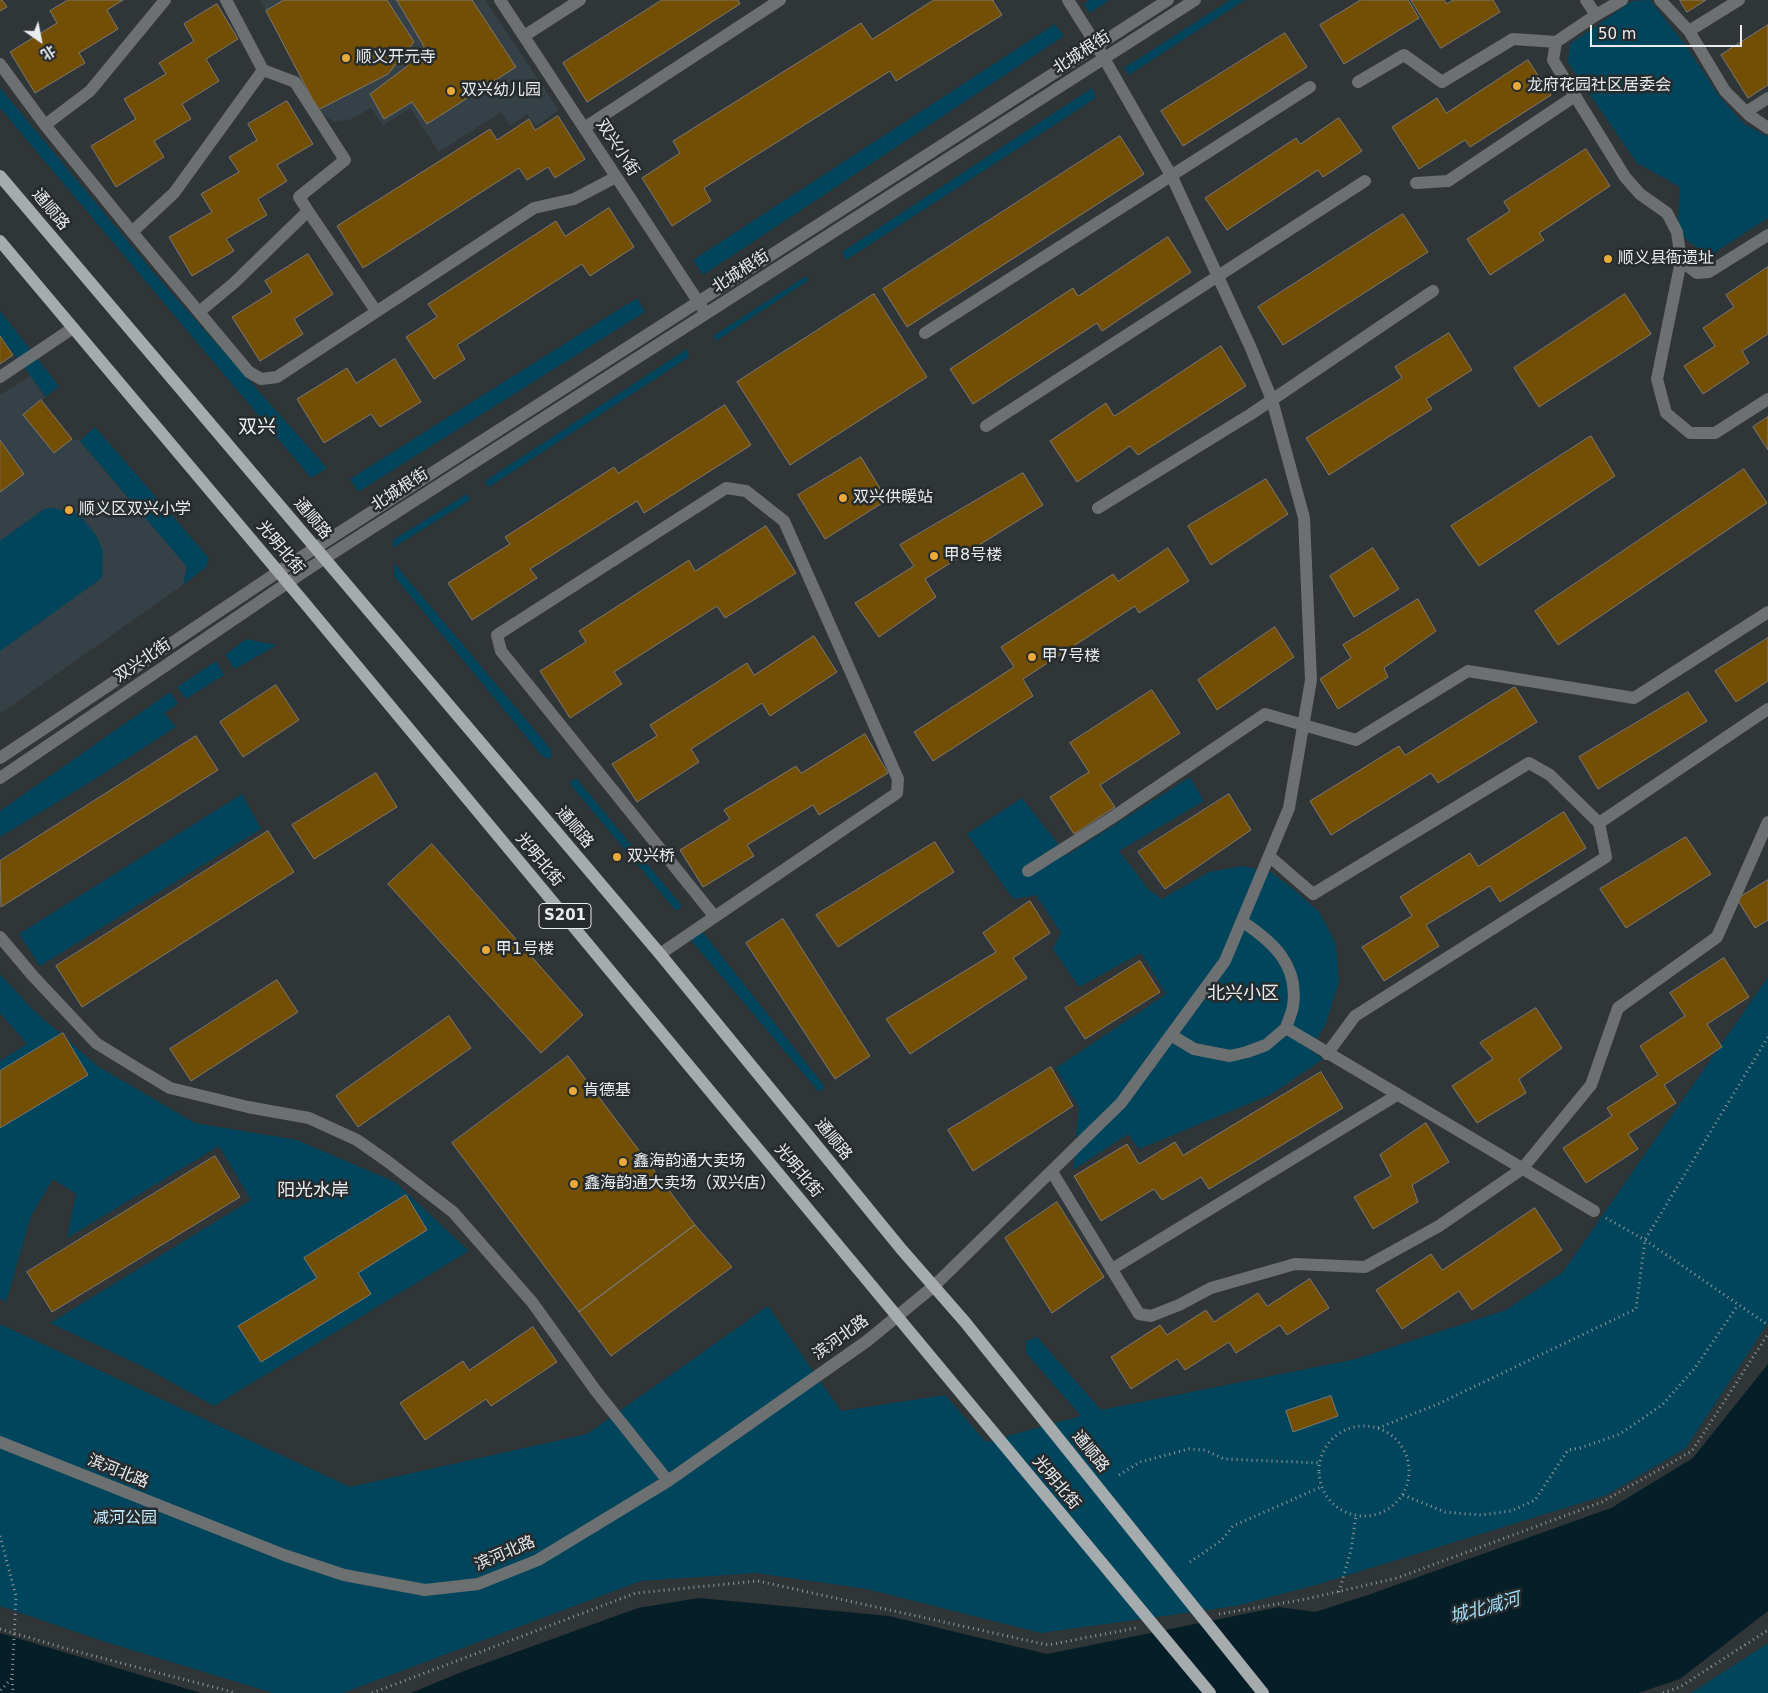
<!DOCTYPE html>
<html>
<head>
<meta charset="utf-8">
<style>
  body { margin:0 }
  #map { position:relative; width:1768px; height:1693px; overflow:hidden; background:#303537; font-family:"DejaVu Sans","Noto Sans SC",sans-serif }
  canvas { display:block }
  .north { position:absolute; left:15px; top:15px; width:50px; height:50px; -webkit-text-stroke:4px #262b2d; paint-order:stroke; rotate:147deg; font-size:14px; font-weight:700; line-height:20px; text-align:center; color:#eaedef }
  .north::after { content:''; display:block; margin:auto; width:18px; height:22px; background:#eaedef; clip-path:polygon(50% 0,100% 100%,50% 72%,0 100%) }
  .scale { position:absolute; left:1590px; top:25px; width:152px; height:22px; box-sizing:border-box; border:2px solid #eaedef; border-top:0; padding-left:6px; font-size:15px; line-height:18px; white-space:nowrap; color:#eaedef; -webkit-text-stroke:4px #262b2d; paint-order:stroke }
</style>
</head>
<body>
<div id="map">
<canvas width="1768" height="1693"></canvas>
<div class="north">北</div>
<div class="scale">50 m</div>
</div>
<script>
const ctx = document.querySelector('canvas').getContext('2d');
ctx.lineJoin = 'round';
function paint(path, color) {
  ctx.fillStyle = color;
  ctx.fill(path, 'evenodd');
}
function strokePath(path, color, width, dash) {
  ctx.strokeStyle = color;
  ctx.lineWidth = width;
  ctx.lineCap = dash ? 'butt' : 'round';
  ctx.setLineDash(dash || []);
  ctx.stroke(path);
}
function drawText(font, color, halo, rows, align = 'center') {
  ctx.font = font + ' "DejaVu Sans","Noto Sans SC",sans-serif';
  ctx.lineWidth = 5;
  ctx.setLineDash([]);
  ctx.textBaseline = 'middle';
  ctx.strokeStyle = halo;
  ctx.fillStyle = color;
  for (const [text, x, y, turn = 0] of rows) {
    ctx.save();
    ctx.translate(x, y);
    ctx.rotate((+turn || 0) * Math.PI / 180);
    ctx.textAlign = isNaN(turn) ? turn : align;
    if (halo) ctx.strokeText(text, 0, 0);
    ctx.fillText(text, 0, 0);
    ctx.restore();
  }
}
paint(new Path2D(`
  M260 0H284L266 11Z
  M387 0H485L559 110 536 126 527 114 510 126 501 112 439 152 410 108 383 126 371 108 352 119 334 122 318 110 388 74 414 43Z
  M30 376 46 397 23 415 53 452 72 439 80 441 187 567 183 585 0 714V395Z`), '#354146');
paint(new Path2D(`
  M1090 0H1109L1090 13 1084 4Z
  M1230 0H1245L1129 75 1124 68Z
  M1650 0 1687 47 1719 96 1743 123 1768 137V218L1714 253 1700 250 1677 232 1680 187 1637 163 1568 63 1570 44 1632 1Z
  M1055 24 1064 36 703 275 693 260Z
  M0 88 160 280 327 468 311 478 0 108Z
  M1092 88 1096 98 846 260 842 252Z
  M806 276 809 280 716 341 713 336Z
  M637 298 645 312 358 492 350 479Z
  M0 311 59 386 46 397 0 335Z
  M687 349 689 357 489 487 485 481Z
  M95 427 209 558 206 567 183 585 187 567 80 441Z
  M467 494 470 500 393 548V540Z
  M46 508H53L78 513 96 535 103 551 102 578 0 651V541Z
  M394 563 550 748 552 756 548 759 541 755 394 576Z
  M246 639 277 645 235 669 225 655Z
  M216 661 224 675 186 699 177 687Z
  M170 692 178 704 164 713 176 727 84 786 0 837V811Z
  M1190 777 1204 801 1119 851 1149 890 1162 899 1209 872 1242 866 1271 872 1296 891 1320 913 1336 944 1339 982 1326 1023 1311 1050 1323 1059 1270 1095 1139 1149 1128 1134 1073 1170 1079 1108 1056 1068 1166 994 1141 953 1079 987 1053 949 1061 933 1036 895 1013 899 967 834 1022 798 1067 855Z
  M576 778 682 906 676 911 569 783Z
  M242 794 261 829 40 966 19 934Z
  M702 931 825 1087 819 1092 690 939Z
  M0 974 33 1010 99 1067 195 1123 297 1140 395 1182 469 1251 214 1406 144 1367 50 1323 251 1200 219 1146 67 1238 76 1194 53 1179 31 1216 6 1302 0 1299V1061L27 1044 0 1013Z
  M1768 977V1323L1686 1448 1607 1495 1316 1585 1236 1606 1041 1633 867 1589 756 1573 641 1581 343 1693H273L106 1642 0 1606V1324L350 1487 587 1434 768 1306 841 1411 945 1395 986 1442 1081 1416 1026 1353V1341L1037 1337 1101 1410 1356 1359 1506 1310 1563 1272Z
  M1768 1643V1693H1691Z`), '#00455c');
paint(new Path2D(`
  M1768 1364V1611L1680 1679 1638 1693H411L464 1671 638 1608 699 1598 889 1616 1047 1654 1279 1607 1315 1612 1368 1595 1611 1508 1693 1458Z
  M0 1633 201 1693H0Z`), '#051e28');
const building = new Path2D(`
  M0 0H2L7 7 0 11Z
  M68 0H123L107 10 118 29 79 53 85 63 35 93 10 52 57 23 50 11Z
  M284 0H387L414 42 388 74 318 110 266 11Z
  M397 0H472L516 67 427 124 412 102 384 119 370 94 406 67 424 47Z
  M662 0H738L740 4 587 102 563 63Z
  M934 0H994L993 1 1002 15 896 81 890 71 704 188 711 201 672 226 642 178 680 153 673 141 861 23 872 39Z
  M1361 0H1408L1419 18 1344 64 1320 25Z
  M1411 0H1444L1447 4 1453 0H1493L1500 12 1441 48Z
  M1680 0H1706L1687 12Z
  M217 4 238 39 206 59 219 81 182 104 191 119 154 141 164 157 116 187 91 146 136 119 124 99 166 74 159 63 194 41 184 24Z
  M1768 25V85L1748 98 1721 55Z
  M1285 33 1307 67 1183 146 1161 111Z
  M1528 60 1551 95 1470 147 1465 140 1419 169 1392 127 1437 98 1446 113Z
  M287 101 313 144 277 165 287 181 258 199 267 215 226 239 234 251 192 276 169 237 212 212 201 194 239 172 229 157 257 140 248 124Z
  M558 116 585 159 555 178 548 167 527 180 519 168 363 268 337 226 490 129 497 140 529 119 535 130Z
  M1339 118 1362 151 1323 177 1318 170 1227 230 1205 198 1296 138 1300 144Z
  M1120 136 1144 174 907 327 883 289Z
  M1586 149 1610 186 1539 233 1544 240 1490 275 1467 239 1510 211 1504 202Z
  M609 208 634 247 590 276 582 264 457 345 465 359 434 379 406 337 437 317 428 304 556 221 565 236Z
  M1403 214 1428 252 1283 345 1258 307Z
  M1168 237 1191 272 1102 331 1097 323 973 404 950 369 1073 288 1078 296Z
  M308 254 333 294 294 319 303 334 260 361 232 317 272 292 265 281Z
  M1768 267V334L1742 351 1749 363 1703 394 1684 366 1715 346 1703 328 1734 307 1726 295Z
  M874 294 927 377 790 465 737 382Z
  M1625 294 1651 334 1539 407 1514 368Z
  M1449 333 1472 370 1426 399 1432 409 1329 475 1306 438 1402 378 1395 367Z
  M0 336 13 355 0 364Z
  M1221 346 1246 386 1138 455 1130 446 1077 482 1050 441 1106 403 1114 416Z
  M395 359 421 402 380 427 371 414 324 443 297 399 347 368 356 383Z
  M41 400 72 439 54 453 23 415Z
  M725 405 751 445 644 513 637 501 530 569 537 578 472 620 448 583 510 544 505 537 614 467 618 473Z
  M1768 417V450L1753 427Z
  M1591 436 1615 476 1479 566 1451 526Z
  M0 440 24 474 0 492Z
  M861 457 887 500 825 539 798 495Z
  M1744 469 1767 503 1558 645 1535 611Z
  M1023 473 1043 505 925 579 936 597 879 637 855 603 914 566 900 545Z
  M1266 479 1288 514 1211 565 1188 526Z
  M766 526 796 573 725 618 717 606 614 672 622 684 570 718 540 671 586 642 579 631 689 560 695 571Z
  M1168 548 1189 581 1139 613 1135 606 1023 679 1033 696 933 761 914 732 1014 667 1001 647 1113 574 1118 581Z
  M1373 548 1399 589 1354 617 1330 576Z
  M1418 599 1436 631 1384 668 1388 677 1338 709 1320 679 1351 658 1343 645Z
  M1275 627 1294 657 1217 710 1198 680Z
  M814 636 837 672 770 716 762 703 691 749 699 762 637 802 612 764 657 736 650 725 747 663 754 675Z
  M1768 638V681L1736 702 1715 671Z
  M276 685 299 720 243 757 220 722Z
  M1515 687 1537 722 1438 783 1431 773 1331 835 1310 801 1399 746 1405 755Z
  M1152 690 1180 733 1100 785 1115 807 1074 834 1050 797 1089 772 1070 743Z
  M1688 692 1707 721 1598 789 1579 757Z
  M865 734 888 773 819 815 813 805 747 845 754 856 703 887 680 850 730 819 724 810 796 766 801 773Z
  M196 736 218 770 1 907 0 861Z
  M376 773 397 807 314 859 292 825Z
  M1229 794 1251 830 1165 889 1138 852Z
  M1564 812 1586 848 1500 902 1490 886 1426 925 1439 946 1384 981 1362 947 1412 916 1400 897 1470 853 1478 866Z
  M268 831 294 872 82 1007 56 966Z
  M1686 837 1711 874 1626 928 1600 889Z
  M935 842 954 872 838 947 816 915Z
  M432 844 583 1015 541 1053 388 884Z
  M1768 880V920L1755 928 1737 899Z
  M1030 901 1050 933 1013 958 1027 978 910 1054 886 1019 996 952 983 933Z
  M783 919 870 1056 835 1079 746 943Z
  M1724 958 1749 997 1707 1024 1722 1047 1664 1085 1676 1103 1628 1134 1638 1149 1586 1183 1563 1148 1612 1116 1607 1108 1658 1075 1640 1046 1685 1016 1670 993Z
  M1140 961 1160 992 1085 1039 1065 1008Z
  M277 980 298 1012 191 1081 170 1049Z
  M1536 1008 1562 1048 1519 1079 1526 1093 1477 1123 1452 1086 1493 1059 1480 1043Z
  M449 1016 471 1048 358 1127 336 1096Z
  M63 1033 88 1075 0 1128V1071Z
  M568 1056 695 1225 579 1312 452 1143Z
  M1051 1067 1073 1106 973 1171 948 1130Z
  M1321 1072 1343 1108 1209 1189 1201 1177 1162 1200 1154 1189 1101 1221 1074 1176 1127 1144 1139 1164 1175 1142 1183 1155Z
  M1426 1123 1449 1162 1412 1185 1418 1202 1373 1229 1354 1197 1391 1176 1380 1155Z
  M215 1156 240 1197 52 1312 27 1272Z
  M406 1195 427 1230 358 1273 371 1294 261 1362 238 1326 317 1278 304 1258Z
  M1057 1202 1104 1277 1052 1313 1005 1238Z
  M1535 1208 1562 1250 1472 1310 1459 1291 1402 1329 1376 1290 1431 1254 1442 1270Z
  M695 1225 732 1267 611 1356 579 1312Z
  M1310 1279 1329 1308 1287 1335 1280 1325 1236 1353 1229 1342 1185 1370 1177 1359 1131 1389 1111 1357 1160 1325 1167 1335 1206 1310 1214 1322 1258 1293 1267 1306Z
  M533 1327 557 1362 491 1406 486 1399 425 1440 400 1403 463 1361 469 1370Z
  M1331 1396 1338 1416 1293 1432 1286 1411Z`);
paint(building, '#734f05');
strokePath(building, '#7c7974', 1);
strokePath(new Path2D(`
  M1606 1218 1645 1240 1768 1325
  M1319 1471a45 45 0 1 1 90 0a45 45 0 1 1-90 0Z
  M1378 1428 1438 1404 1636 1309 1645 1240 1768 1037
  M1119 1475 1140 1462 1189 1449 1205 1450 1224 1459 1320 1463
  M1403 1495 1445 1512 1481 1515 1511 1511 1535 1500 1568 1450 1580 1448 1620 1434 1662 1405 1695 1368 1738 1305
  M0 1536 16 1596 12 1678 0 1691
  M1190 1562 1222 1540 1233 1526 1321 1487
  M1339 1592 1351 1550 1356 1515
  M1219 1614 1306 1599 1397 1578 1602 1502 1692 1451 1768 1334
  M0 1629 71 1650 236 1693
  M12 1679 13 1693
  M372 1693 636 1593 758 1581 1048 1645 1136 1628
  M1663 1693 1680 1687 1768 1630`), '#94989a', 3, [1, 4]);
strokePath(new Path2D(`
  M500 0 703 309
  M1586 0 1596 15 1556 42 1553 60 1625 177 1640 194 1667 213 1677 232 1681 261 1657 379 1666 413 1690 433H1715L1768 399
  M1660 0 1689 31 1739 0
  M1596 15 1622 0
  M1689 31 1725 91 1749 115 1768 128
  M524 36 580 0
  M0 64 45 125 132 232 249 372 261 379 277 377 534 208 574 199 616 177
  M263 70 295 82 345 160 299 197 308 211
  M1358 82 1404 55 1442 82 1513 39 1556 42
  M1746 112 1768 98
  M45 125 90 91 165 0
  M584 128 780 0
  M1416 183 1448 181 1575 96
  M132 232 174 193 263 70 226 0
  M1681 261 1697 273 1709 272 1768 235
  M199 312 234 283 308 211 376 311
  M925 333 1310 87
  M0 377 73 328
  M986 426 1365 181
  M1098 508 1251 414 1433 291
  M0 758 278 572 1168 0
  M0 778 305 571 1195 0
  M1269 856 1313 894 1529 763 1550 775 1599 823
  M1028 871 1110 819 1265 714 1356 740 1468 671 1634 698 1768 612
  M1243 922C1273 942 1299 965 1293 1006 1292 1013 1288 1021 1286 1028L1594 1211
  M0 937 33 976 96 1043 135 1067 170 1088 248 1107 309 1118 357 1140 387 1161 453 1212 532 1302 596 1391 668 1481
  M660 954 897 793 898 779 784 521 746 491 726 488 497 635 501 651 715 917
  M1171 1035 1194 1049 1230 1056 1247 1052 1266 1045 1286 1028
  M1327 1054 1355 1016 1606 857 1599 823 1768 709
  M1052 1172 1139 1314 1151 1316 1179 1305 1211 1288 1295 1264 1365 1267 1439 1226 1522 1169 1591 1085 1618 1008 1717 937 1768 822
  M1112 1269 1397 1095
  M0 1442 284 1555 344 1575 425 1590 478 1584 538 1560 668 1481 867 1341 934 1286 1121 1103 1225 961 1289 808 1311 680 1304 518 1272 400 1250 346 1172 177 1097 46 1068 0`), '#6d7071', 12);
strokePath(new Path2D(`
  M0 176 660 954 902 1250 965 1322 1263 1693
  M0 241 303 601 1210 1693`), '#a6abae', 12);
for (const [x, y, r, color] of [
  [346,58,5,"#eaaa38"],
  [1517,86,5,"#eaaa38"],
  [451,91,5,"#eaaa38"],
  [1608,259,5,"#eaaa38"],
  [843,498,5,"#eaaa38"],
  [69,510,5,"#eaaa38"],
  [934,556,5,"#eaaa38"],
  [1032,657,5,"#eaaa38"],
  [617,857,5,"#eaaa38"],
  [486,950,5,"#eaaa38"],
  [573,1091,5,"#eaaa38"],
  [623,1162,5,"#eaaa38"],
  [574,1184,5,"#eaaa38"]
]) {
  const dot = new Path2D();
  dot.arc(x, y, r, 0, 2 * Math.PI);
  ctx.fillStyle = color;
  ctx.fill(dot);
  strokePath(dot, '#262b2d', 2);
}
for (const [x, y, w] of [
  [565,916,52]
]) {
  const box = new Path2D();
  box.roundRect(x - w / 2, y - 12.5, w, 25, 4);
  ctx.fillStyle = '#262b2d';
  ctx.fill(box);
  strokePath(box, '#eaedef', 1);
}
drawText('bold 15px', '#eaedef', null, [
  ["S201",565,916]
]);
drawText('16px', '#eaedef', '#262b2d', [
  ["北城根街",1082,53,-33],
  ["双兴小街",617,148,57],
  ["通顺路",50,210,50],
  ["北城根街",741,272,-33],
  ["北城根街",400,490,-33],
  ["通顺路",312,519,50],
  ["光明北街",280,548,50],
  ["双兴北街",143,661,-34],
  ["通顺路",574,828,50],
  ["光明北街",539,860,50],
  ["通顺路",833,1140,51],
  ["光明北街",798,1171,50],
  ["滨河北路",841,1338,-36],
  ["通顺路",1090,1452,51],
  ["滨河北路",118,1472,22],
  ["光明北街",1056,1483,50],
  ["滨河北路",505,1554,-23]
]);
drawText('16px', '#eaedef', '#262b2d', [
  ["顺义开元寺",356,58],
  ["龙府花园社区居委会",1527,86],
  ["双兴幼儿园",461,91],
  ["顺义县衙遗址",1618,259],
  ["双兴供暖站",853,498],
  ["顺义区双兴小学",79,510],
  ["甲8号楼",944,556],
  ["甲7号楼",1042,657],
  ["双兴桥",627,857],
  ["甲1号楼",496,950],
  ["肯德基",583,1091],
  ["鑫海韵通大卖场",633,1162],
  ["鑫海韵通大卖场（双兴店）",584,1184]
], 'left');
drawText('16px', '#c2eafd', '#262b2d', [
  ["减河公园",125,1519]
]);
drawText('18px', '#eaedef', '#262b2d', [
  ["北兴小区",1243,994],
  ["阳光水岸",313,1191]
]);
drawText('italic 18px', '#a1dffb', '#262b2d', [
  ["城北减河",1485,1609,-15]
]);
drawText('19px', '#eaedef', '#262b2d', [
  ["双兴",257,428]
]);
</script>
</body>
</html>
